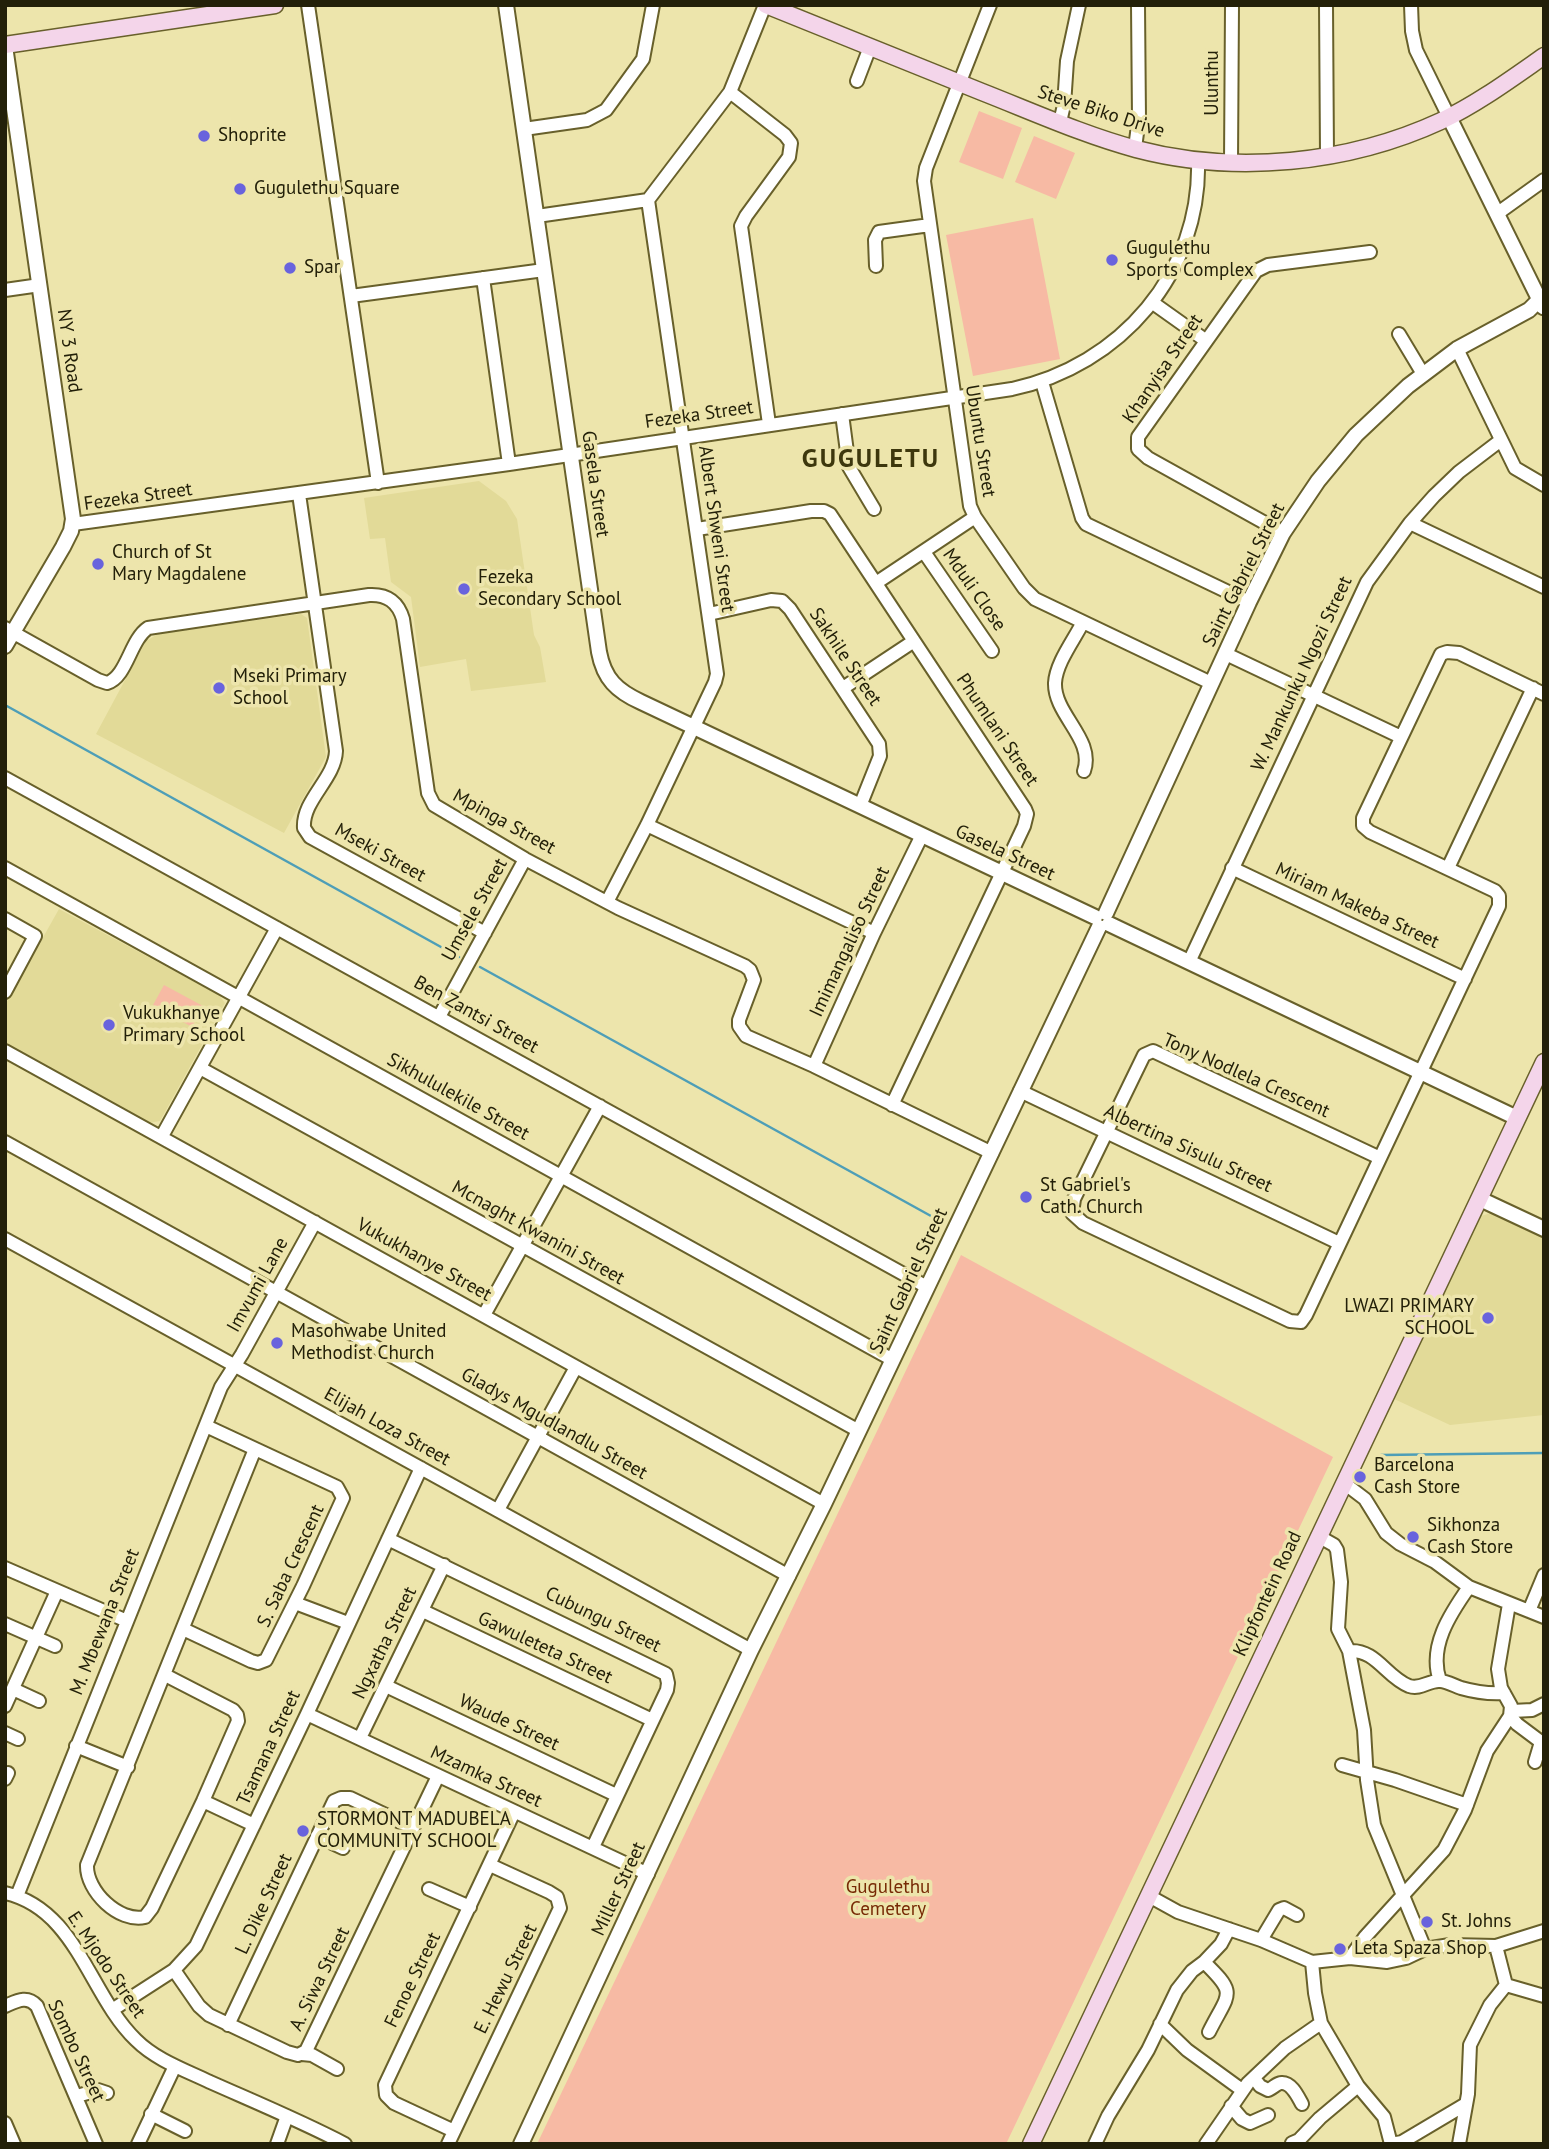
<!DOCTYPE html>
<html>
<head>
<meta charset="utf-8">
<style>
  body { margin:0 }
  #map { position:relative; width:1549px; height:2149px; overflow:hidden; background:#ede5ac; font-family:"PT Sans",sans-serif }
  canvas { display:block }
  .frame { position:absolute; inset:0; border:7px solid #232009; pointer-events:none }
</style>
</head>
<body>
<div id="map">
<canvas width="1549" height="2149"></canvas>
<div class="frame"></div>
</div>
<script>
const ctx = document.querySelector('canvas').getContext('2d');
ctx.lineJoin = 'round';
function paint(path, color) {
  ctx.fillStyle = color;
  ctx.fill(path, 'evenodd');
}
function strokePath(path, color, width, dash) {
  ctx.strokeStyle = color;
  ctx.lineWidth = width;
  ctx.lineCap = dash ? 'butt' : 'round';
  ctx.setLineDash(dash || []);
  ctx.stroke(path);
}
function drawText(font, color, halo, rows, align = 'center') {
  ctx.font = font + ' "PT Sans",sans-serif';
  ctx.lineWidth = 7;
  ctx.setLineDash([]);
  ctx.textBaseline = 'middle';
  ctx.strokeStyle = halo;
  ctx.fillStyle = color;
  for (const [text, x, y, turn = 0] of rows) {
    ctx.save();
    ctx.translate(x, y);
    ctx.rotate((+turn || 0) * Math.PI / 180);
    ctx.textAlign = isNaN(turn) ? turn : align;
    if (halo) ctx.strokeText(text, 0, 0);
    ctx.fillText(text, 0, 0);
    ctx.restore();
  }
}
paint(new Path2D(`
  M479 481 506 501 517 519 534 635 540 647 546 682 471 691 466 659 420 667 411 597 391 582 385 538 370 539 364 498Z
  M301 614 307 618 326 757 284 833 96 734 146 641 158 634Z
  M59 909 219 995 225 1003 160 1121 149 1123 5 1044V1005Z
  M1494 1212 1544 1237V1415L1450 1425 1392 1398 1481 1216Z`), '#e2da98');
paint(new Path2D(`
  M979 111 1022 128 1003 179 959 162Z
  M1034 136 1075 153 1056 199 1015 182Z
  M1033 218 1060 359 973 376 946 235Z
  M164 985 203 1006 192 1027 153 1005Z
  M961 1255 1333 1457 1006 2144H537Z`), '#f7baa4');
strokePath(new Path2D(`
  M5 705 459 957
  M480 967 940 1221
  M1381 1455 1544 1453`), '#4e9eb7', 2.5);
const minor = new Path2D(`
  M308 5 378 483
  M990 5 926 168 924 181 970 506 975 517 1024 588 1035 599 1211 683
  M1326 5 1327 156
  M1411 5 1412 31 1416 50 1449 117
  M857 81 870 47
  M730 92 785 135 791 143 789 157 746 216 741 226 769 424
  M1060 122 1064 105 1067 61 1079 5
  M524 129 587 120 606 110 643 59 653 5
  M1135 148 1139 118 1138 5
  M1231 162 1232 5
  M1498 213 1544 180
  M537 216 648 200
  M876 266 875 240 879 232 930 225
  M483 278 509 464
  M5 290 40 285
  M351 296 544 270
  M1153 303 1205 340
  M1399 334 1423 374
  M1457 349 1515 468 1544 485
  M1042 382 1082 518 1086 524 1249 602
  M842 414 849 467 874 509
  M299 494 336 751C335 779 302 800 304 828L310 837 485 933
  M1410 523 1544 587
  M73 524 509 464 1012 389C1120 366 1202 273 1198 159
  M697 529 811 511H824L830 514 1025 809 1027 814 1024 826 892 1105
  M1283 533 1148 458 1138 449V437L1256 271 1268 265 1370 252
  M924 552 992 651
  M876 583 975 517
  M709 614 771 600 782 601 790 609 879 744 880 756 860 806
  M1083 622C1074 640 1056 663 1055 683 1054 715 1095 739 1084 771
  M5 628 98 680 107 683C127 677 130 640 148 628L369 595C387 594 398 602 403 619L428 793 434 805 525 859 618 908 745 966 750 970 754 980 739 1020V1026L746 1036 814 1066 992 1153
  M1226 654 1401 737
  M843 688 914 641
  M5 778 927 1287
  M647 825 874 933
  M5 868 893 1360
  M1232 868 1465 979
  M1448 868 1533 688
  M607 902 647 825 715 682 717 674 648 200 730 92 765 5
  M5 919 35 936 5 992
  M1189 962 1367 582 1410 523 1434 496 1459 472 1501 440
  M439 1017 525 859
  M5 1051 824 1504
  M814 1066 874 933 922 835
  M200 1068 859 1431
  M1020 1091 1339 1243
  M162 1136 277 928
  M5 1142 789 1576
  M1380 1158 1153 1051 1144 1055 1074 1199 1072 1213 1083 1223 1290 1321 1301 1322 1306 1315 1499 906V896L1495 891 1370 832 1363 826V818L1441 654 1447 652 1459 653 1544 694
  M5 1239 751 1650
  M484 1315 600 1106
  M1344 1483 1365 1499 1386 1533 1400 1544 1435 1562 1469 1587 1544 1617
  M498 1510 576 1367
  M1318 1536 1334 1545 1337 1550 1341 1582 1338 1629 1349 1651C1376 1649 1386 1677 1409 1686 1421 1690 1429 1680 1440 1681 1446 1681 1455 1686 1461 1688 1475 1692 1489 1694 1504 1693
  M388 1539 666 1674 668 1683 667 1690 593 1847
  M5 1568 127 1621
  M295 1603 348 1623
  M423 1611 652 1720
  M1529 1611 1544 1575
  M5 1624 55 1646
  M183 1629 251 1661 258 1663 266 1660 303 1586 343 1498 337 1487 206 1426
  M1349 1651 1364 1730 1367 1780 1374 1825 1425 1949
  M165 1675 233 1710 237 1715 238 1721 203 1801 152 1908 145 1917C119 1923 86 1891 87 1865L255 1449
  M1440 1681C1428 1647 1450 1614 1469 1587
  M386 1686 616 1795
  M13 1689 39 1701
  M5 1706 57 1591
  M1512 1711 1532 1710 1544 1704
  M307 1714 648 1874
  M1510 1716 1517 1724 1541 1742 1535 1762
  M5 1733 18 1739
  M360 1738 444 1565
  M76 1746 128 1767
  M1342 1765 1395 1780 1467 1805
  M5 1779 8 1773
  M203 1801 254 1825
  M317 1836 343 1848
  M429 1889 470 1907
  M5 1893C77 1909 89 1995 136 2040 156 2060 185 2070 210 2082 255 2102 301 2121 345 2144
  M17 1896 221 1387 242 1354 315 1222
  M1149 1896 1178 1912 1261 1940 1312 1962 1350 1958 1365 1937 1444 1850 1465 1810 1487 1751 1510 1716 1511 1706 1501 1688 1498 1669 1509 1604
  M1261 1940 1279 1910 1284 1908 1297 1915
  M1496 1946 1506 1985
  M1350 1958 1387 1962 1406 1958 1425 1949 1450 1945 1496 1946 1544 1931
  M1204 1962C1238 1995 1229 1992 1209 2032
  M1312 1962 1315 1993 1321 2023 1358 2086 1384 2117 1391 2144
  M174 1970 199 2006 209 2015 287 2052 298 2055 306 2051 438 1776
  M1506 1985 1544 1996
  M5 2006C17 2001 27 1995 37 2006L96 2144
  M112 2010 174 1970 196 1946 307 1714 421 1468
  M1160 2024 1187 2050 1242 2090
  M228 2025 334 1801 341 1798H350L413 1828
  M302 2054 312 2055 337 2069
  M1254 2078 1260 2086 1268 2090C1272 2089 1278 2082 1282 2083 1292 2083 1298 2097 1302 2104
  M77 2096 98 2090 107 2093
  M1231 2106 1242 2119 1250 2123 1268 2115
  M151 2114 185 2131
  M5 2123 14 2144
  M454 2131 394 2103 386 2095 385 2085 514 1812
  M1292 2143 1299 2140 1320 2118 1358 2086
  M138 2144 175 2066
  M277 2144 287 2116
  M448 2144 560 1908 557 1897 549 1892 490 1865
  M1095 2144 1108 2116 1148 2050 1177 1990 1192 1971 1204 1962 1221 1944 1229 1929
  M1206 2144 1248 2083 1285 2048 1321 2023
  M1391 2144 1402 2142 1466 2104
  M1459 2144 1468 2094 1470 2045 1490 2005 1506 1985`);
const tertiary = new Path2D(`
  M506 5 599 652C604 679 617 691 641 702L1095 917
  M5 46 73 519 71 531 63 547 5 646
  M1449 117 1543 307
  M1106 913 1249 602 1283 533 1318 481 1356 435 1408 386 1457 349 1529 310 1539 300
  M1109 924 1517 1118
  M1480 1199 1544 1229
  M521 2144 751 1650 824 1504 1099 927`);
const secondary = new Path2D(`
  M766 5C838 34 910 63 982 92 1033 112 1084 135 1136 149 1235 175 1348 164 1441 121 1477 104 1511 79 1544 56
  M5 45 275 5
  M1031 2144 1544 1062`);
strokePath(minor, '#68602b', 16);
strokePath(tertiary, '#68602b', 18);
strokePath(secondary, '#68602b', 19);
strokePath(minor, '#fff', 12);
strokePath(tertiary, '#fff', 14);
strokePath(secondary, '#f4d5ea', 16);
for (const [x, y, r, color] of [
  [204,136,7,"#6963dd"],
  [240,189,7,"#6963dd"],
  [1112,260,7,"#6963dd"],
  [290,268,7,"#6963dd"],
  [98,564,7,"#6963dd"],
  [464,589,7,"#6963dd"],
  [219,688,7,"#6963dd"],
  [109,1025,7,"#6963dd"],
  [1026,1197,7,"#6963dd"],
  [1488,1318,7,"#6963dd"],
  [277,1343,7,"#6963dd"],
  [1360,1477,7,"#6963dd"],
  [1413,1537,7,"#6963dd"],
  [303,1831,7,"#6963dd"],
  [1427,1922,7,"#6963dd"],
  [1340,1949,7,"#6963dd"]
]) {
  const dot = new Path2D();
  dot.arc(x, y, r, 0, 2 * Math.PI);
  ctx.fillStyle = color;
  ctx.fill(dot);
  strokePath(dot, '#ede5ac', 2.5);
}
drawText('19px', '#232009', '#ede5ac', [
  ["Ulunthu",1213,83,-90],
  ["Steve Biko Drive",1101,112,18],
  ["NY 3 Road",69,351,82],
  ["Khanyisa Street",1163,369,-56],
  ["Fezeka Street",699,415,-8],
  ["Ubuntu Street",980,441,81],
  ["Gasela Street",595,484,82],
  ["Fezeka Street",138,497,-8],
  ["Albert Shweni Street",716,529,82],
  ["Saint Gabriel Street",1244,575,-63],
  ["Mduli Close",974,590,55],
  ["Sakhile Street",845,657,56],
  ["W. Mankunku Ngozi Street",1302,674,-65],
  ["Phumlani Street",997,730,56],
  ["Mpinga Street",504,822,29],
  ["Mseki Street",380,853,29],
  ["Gasela Street",1005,853,25],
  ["Miriam Makeba Street",1357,906,25],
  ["Umsele Street",475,910,-61],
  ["Imimangaliso Street",850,942,-65],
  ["Ben Zantsi Street",476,1015,29],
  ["Tony Nodlela Crescent",1246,1076,24],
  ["Sikhululekile Street",458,1097,29],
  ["Albertina Sisulu Street",1188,1149,25],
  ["Mcnaght Kwanini Street",538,1233,29],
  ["Vukukhanye Street",424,1260,29],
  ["Saint Gabriel Street",909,1281,-65],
  ["Imvumi Lane",258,1285,-61],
  ["Gladys Mgudlandlu Street",554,1424,29],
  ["Elijah Loza Street",387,1427,29],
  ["S. Saba Crescent",291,1566,-65],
  ["Klipfontein Road",1268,1594,-65],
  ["Cubungu Street",603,1620,26],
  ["M. Mbewana Street",105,1622,-68],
  ["Ngxatha Street",385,1643,-64],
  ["Gawuleteta Street",545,1648,25],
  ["Waude Street",509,1723,25],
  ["Tsamana Street",269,1748,-65],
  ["Mzamka Street",486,1777,25],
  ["Miller Street",619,1889,-65],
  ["L. Dike Street",264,1904,-65],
  ["E. Mjodo Street",106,1965,56],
  ["A. Siwa Street",320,1979,-64],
  ["E. Hewu Street",506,1979,-64],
  ["Fenoe Street",413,1980,-64],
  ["Sombo Street",76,2051,65]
]);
drawText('19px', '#232009', '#ede5ac', [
  ["Shoprite",218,136],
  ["Gugulethu Square",254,189],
  ["Gugulethu",1126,249],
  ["Sports Complex",1126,271],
  ["Spar",304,268],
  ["Church of St",112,553],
  ["Mary Magdalene",112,575],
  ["Fezeka",478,578],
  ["Secondary School",478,600],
  ["Mseki Primary",233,677],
  ["School",233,699],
  ["Vukukhanye",123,1014],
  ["Primary School",123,1036],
  ["St Gabriel's",1040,1186],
  ["Cath. Church",1040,1208],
  ["LWAZI PRIMARY",1474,1307,"right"],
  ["SCHOOL",1474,1329,"right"],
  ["Masohwabe United",291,1332],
  ["Methodist Church",291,1354],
  ["Barcelona",1374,1466],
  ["Cash Store",1374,1488],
  ["Sikhonza",1427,1526],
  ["Cash Store",1427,1548],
  ["STORMONT MADUBELA",317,1820],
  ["COMMUNITY SCHOOL",317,1842],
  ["St. Johns",1441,1922],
  ["Leta Spaza Shop",1354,1949]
], 'left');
drawText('19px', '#772a05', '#ede5ac', [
  ["Gugulethu",888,1888],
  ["Cemetery",888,1910]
]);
ctx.letterSpacing = '2px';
drawText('bold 26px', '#3d370d', '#ede5ac', [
  ["GUGULETU",871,460]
]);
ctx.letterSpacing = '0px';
</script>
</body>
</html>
